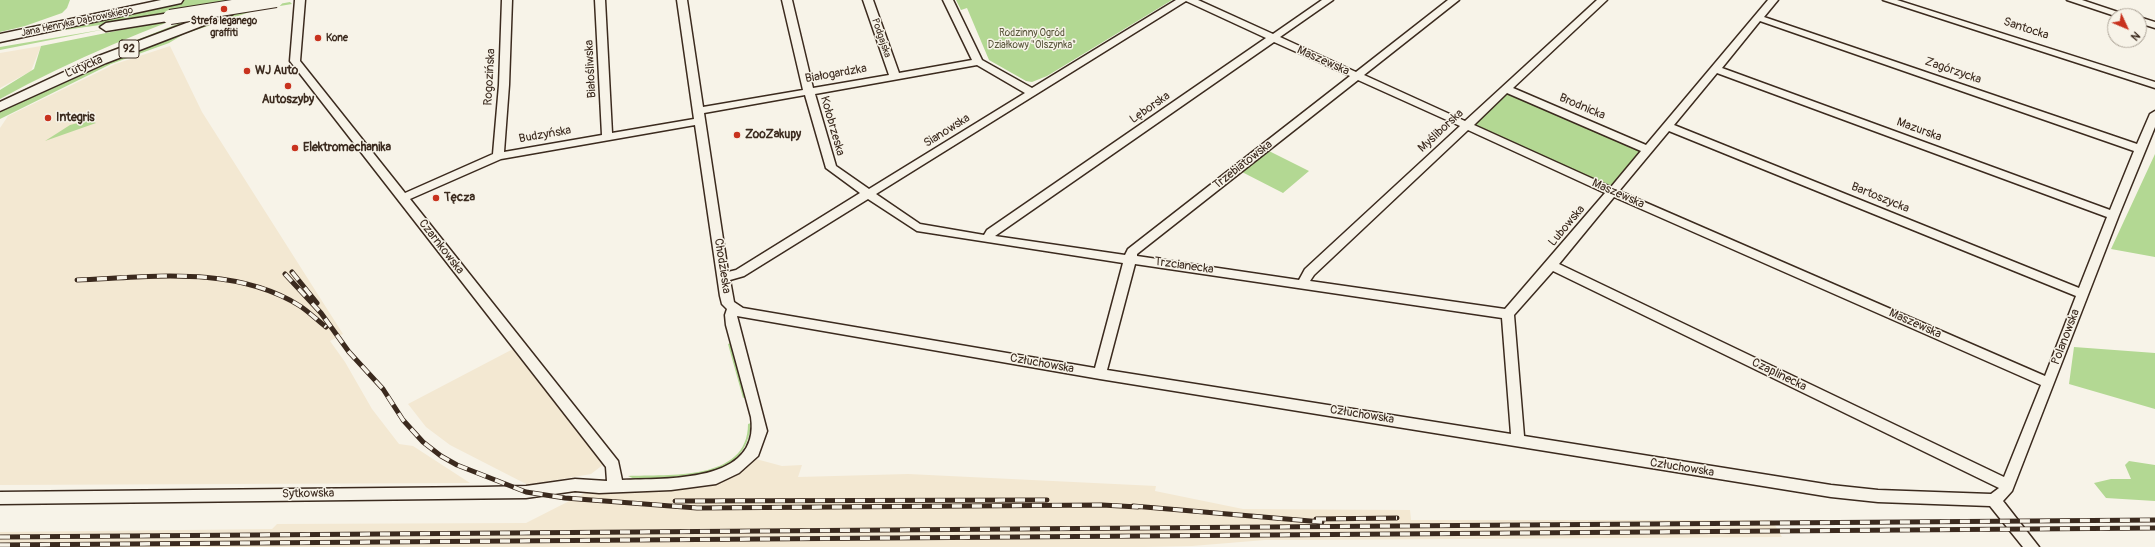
<!DOCTYPE html>
<html>
<head>
<meta charset="utf-8">
<style>
  body { margin:0 }
  #map { position:relative; width:2155px; height:547px; overflow:hidden; background:#f7f3e8; font-family:Pangolin,sans-serif }
  canvas { display:block }
  .north { position:absolute; left:2107px; top:8px; width:40px; height:40px; box-sizing:border-box; background:#f7f3e8; border:1px solid #aca397; border-radius:50%; rotate:134deg; font-size:11px; font-weight:700; line-height:16px; text-align:center; color:#3b2a1e }
  .north::after { content:''; display:block; margin:auto; width:14px; height:18px; background:#c8321e; clip-path:polygon(50% 0,100% 100%,50% 72%,0 100%) }
</style>
</head>
<body>
<div id="map">
<canvas width="2155" height="547"></canvas>
<div class="north">N</div>
</div>
<script>
const ctx = document.querySelector('canvas').getContext('2d');
ctx.lineJoin = 'round';
function paint(path, color) {
  ctx.fillStyle = color;
  ctx.fill(path, 'evenodd');
}
function strokePath(path, color, width, dash) {
  ctx.strokeStyle = color;
  ctx.lineWidth = width;
  ctx.lineCap = dash ? 'butt' : 'round';
  ctx.setLineDash(dash || []);
  ctx.stroke(path);
}
function drawText(font, color, halo, rows, align = 'center') {
  ctx.font = font + ' Pangolin,sans-serif';
  ctx.lineWidth = 3;
  ctx.setLineDash([]);
  ctx.textBaseline = 'middle';
  ctx.strokeStyle = halo;
  ctx.fillStyle = color;
  for (const [text, x, y, turn = 0] of rows) {
    ctx.save();
    ctx.translate(x, y);
    ctx.rotate((+turn || 0) * Math.PI / 180);
    ctx.textAlign = isNaN(turn) ? turn : align;
    if (halo) ctx.strokeText(text, 0, 0);
    ctx.fillText(text, 0, 0);
    ctx.restore();
  }
}
paint(new Path2D(`
  M41 46 31 71 0 88V53Z
  M170 46 202 112 343 334 330 341 345 362 372 409 399 444 413 446 470 483 0 485V128L8 116 115 64Z
  M513 349 604 464 591 474 528 485 450 445 426 427 408 404Z
  M756 459 782 466 802 465 798 477 908 474 1156 486 1155 491 1243 509 1410 510 1411 520H1772L1782 537 1307 540H1265L1192 546 1144 547H0V532L272 529 277 524 526 523 585 493 708 487 723 482Z`), '#f3e8d2');
paint(new Path2D(`
  M0 0H70L67 8 62 13 25 26 0 32Z
  M185 0H229C150 27 73 59 0 99V90L34 69 41 46 151 24 178 14 29 35Z
  M956 0H1172L1047 76 1032 82 1026 81 989 60 967 8 961 10Z
  M290 2 292 4 256 10 184 34 169 43 111 64 0 119V111L70 76 229 13Z
  M200 15 203 18 42 83 119 47Z
  M106 29 0 50V47Z
  M1507 94H1511L1641 151 1610 187 1473 126Z
  M89 120 96 123 45 141 70 125Z
  M1269 151 1309 171 1283 193 1242 172Z
  M2155 154V257L2111 249Z
  M731 343 746 397 743 398 728 344Z
  M2074 347 2155 353V409L2069 384Z
  M751 423C746 483 682 476 637 480L628 476C668 474 748 482 748 424Z
  M2129 461 2155 465V501L2106 498 2094 483 2111 479H2131L2125 465Z`), '#b3d893');
const minor = new Path2D(`
  M295 0H305L300 61 405 193 493 154 499 85 502 0H512L509 85 504 152 602 135 595 0H605L612 133 694 119 677 0H687L703 107 803 90 782 0H792L813 88 889 75 863 0H873L899 73 972 60 943 0H953L982 60 1032 88 1176 0H1198L1273 34 1322 0H1333L1280 37 1356 72 1448 0H1459L1364 75 1465 121 1597 0H1607L1513 88 1646 145 1768 0H1778L1764 17 2137 144 2150 114 2155 111V127L2119 215 2012 491 2003 501 2039 547H2023L1990 506 1878 502 1831 497 1100 379 737 316 767 431 758 456 739 473 716 484 671 490 599 493 575 491 526 498 0 504V492L483 487 526 486 575 479 607 481 606 467 290 61ZM1186 1 1266 38 987 230 984 235 920 224 876 194ZM1760 21 2134 151 2110 210 1722 68ZM1274 42 1350 76 1128 249 1125 255 995 236ZM977 65 1025 93 869 189 836 166 815 94ZM1717 73 2107 217 2079 288 1674 125ZM1358 80 1460 126 1305 269 1299 280 1137 256V254ZM1507 93 1641 151 1611 187 1474 125ZM805 95 826 168 860 193 736 270 728 272 704 113ZM695 125 720 296 722 304 727 309 725 315 726 325 751 417C761 484 666 478 622 480L618 461 410 199 501 159ZM1468 130 1605 193 1505 309 1310 281 1314 275ZM1669 131 2076 296 2045 376 1619 191ZM1614 197 2041 385 2004 477 1559 264ZM868 199 917 231 1123 263 1095 368 743 308 734 302 730 280 744 276ZM1135 264 1502 318 1511 434 1107 370ZM1553 271 1999 488 1991 494 1878 490 1831 485 1524 436 1514 315Z
  M1883 0H1897L2155 82V88Z
  M2067 0H2082L2130 16H2115Z
  M2139 17 2155 22V28L2139 23Z`);
const major = new Path2D(`
  M161 0H183L181 3 0 42V34Z
  M229 7 235 11 233 14 106 63 0 111V102L96 57Z
  M170 13 174 14 176 17 174 20 106 31 100 27 106 23Z`);
strokePath(minor, '#3b2a1e', 3);
strokePath(major, '#3b2a1e', 3);
paint(minor, '#f7f3e8');
paint(major, '#f7f3e8');
const rail = new Path2D(`
  M292 272 317 303
  M285 274 321 313 349 352 383 389 403 420 423 442 441 456 457 465 526 492 565 498 697 508 1102 505 1138 507
  M77 280C150 277 235 265 300 306 309 312 317 320 326 327
  M675 501 1047 500
  M1133 506 1322 522
  M1316 519 1397 518
  M0 537 2155 520
  M0 545 2155 528`);
strokePath(rail, '#3b2a1e', 5);
strokePath(rail, '#f7f3e8', 3.5, [10]);
const majorBridge = new Path2D(`
  M170 17 276 0`);
strokePath(majorBridge, '#3b2a1e', 16, []);
strokePath(majorBridge, '#f7f3e8', 14);
for (const [x, y, r, color] of [
  [224,9,4,"#c8321e"],
  [318,38,4,"#c8321e"],
  [247,71,4,"#c8321e"],
  [288,86,4,"#c8321e"],
  [48,118,4,"#c8321e"],
  [737,135,4,"#c8321e"],
  [295,148,4,"#c8321e"],
  [436,198,4,"#c8321e"]
]) {
  const dot = new Path2D();
  dot.arc(x, y, r, 0, 2 * Math.PI);
  ctx.fillStyle = color;
  ctx.fill(dot);
  strokePath(dot, '#f7f3e8', 1.5);
}
drawText('bold 10px', '#3b2a1e', '#f7f3e8', [
  ["Strefa leganego",224,21],
  ["graffiti",224,33],
  ["Kone",326,38,"left"]
]);
drawText('10px', '#3b2a1e', '#f7f3e8', [
  ["Jana Henryka Dąbrowskiego",77,22,-12],
  ["Podgajska",881,38,71]
]);
drawText('10px', '#59563b', '#f7f3e8', [
  ["Rodzinny Ogród",1032,33],
  ["Działkowy \"Olszynka\"",1032,45]
]);
for (const [x, y, w] of [
  [129,49,20]
]) {
  const box = new Path2D();
  box.roundRect(x - w / 2, y - 9, w, 18, 3);
  ctx.fillStyle = '#f7f3e8';
  ctx.fill(box);
  strokePath(box, '#3b2a1e', 1);
}
drawText('bold 11px', '#3b2a1e', null, [
  ["92",129,49]
]);
drawText('12px', '#3b2a1e', '#f7f3e8', [
  ["Santocka",2026,29,18],
  ["Maszewska",1323,61,24],
  ["Lutycka",84,67,-23],
  ["Białośliwska",591,69,-93],
  ["Zagórzycka",1953,71,19],
  ["Białogardzka",836,74,-10],
  ["Rogozińska",490,77,-87],
  ["Brodnicka",1582,107,23],
  ["Lęborska",1150,108,-35],
  ["Kołobrzeska",832,126,74],
  ["Mazurska",1919,130,20],
  ["Sianowska",947,131,-32],
  ["Myśliborska",1441,131,-43],
  ["Budzyńska",545,135,-10],
  ["Trzebiatowska",1243,165,-38],
  ["Maszewska",1618,194,24],
  ["Bartoszycka",1880,198,22],
  ["Lubowska",1567,226,-50],
  ["Czarnkowska",441,247,52],
  ["Chodzieska",722,266,81],
  ["Trzcianecka",1184,266,8],
  ["Maszewska",1915,324,24],
  ["Polanowska",2066,337,-69],
  ["Człuchowska",1042,364,10],
  ["Czaplinecka",1779,375,26],
  ["Człuchowska",1362,415,9],
  ["Człuchowska",1682,468,9],
  ["Sytkowska",308,494,-1]
]);
drawText('bold 12px', '#3b2a1e', '#f7f3e8', [
  ["WJ Auto",255,71],
  ["Autoszyby",288,100,"center"],
  ["Integris",56,118],
  ["ZooZakupy",745,135],
  ["Elektromechanika",303,148],
  ["Tęcza",444,198]
], 'left');
</script>
</body>
</html>
